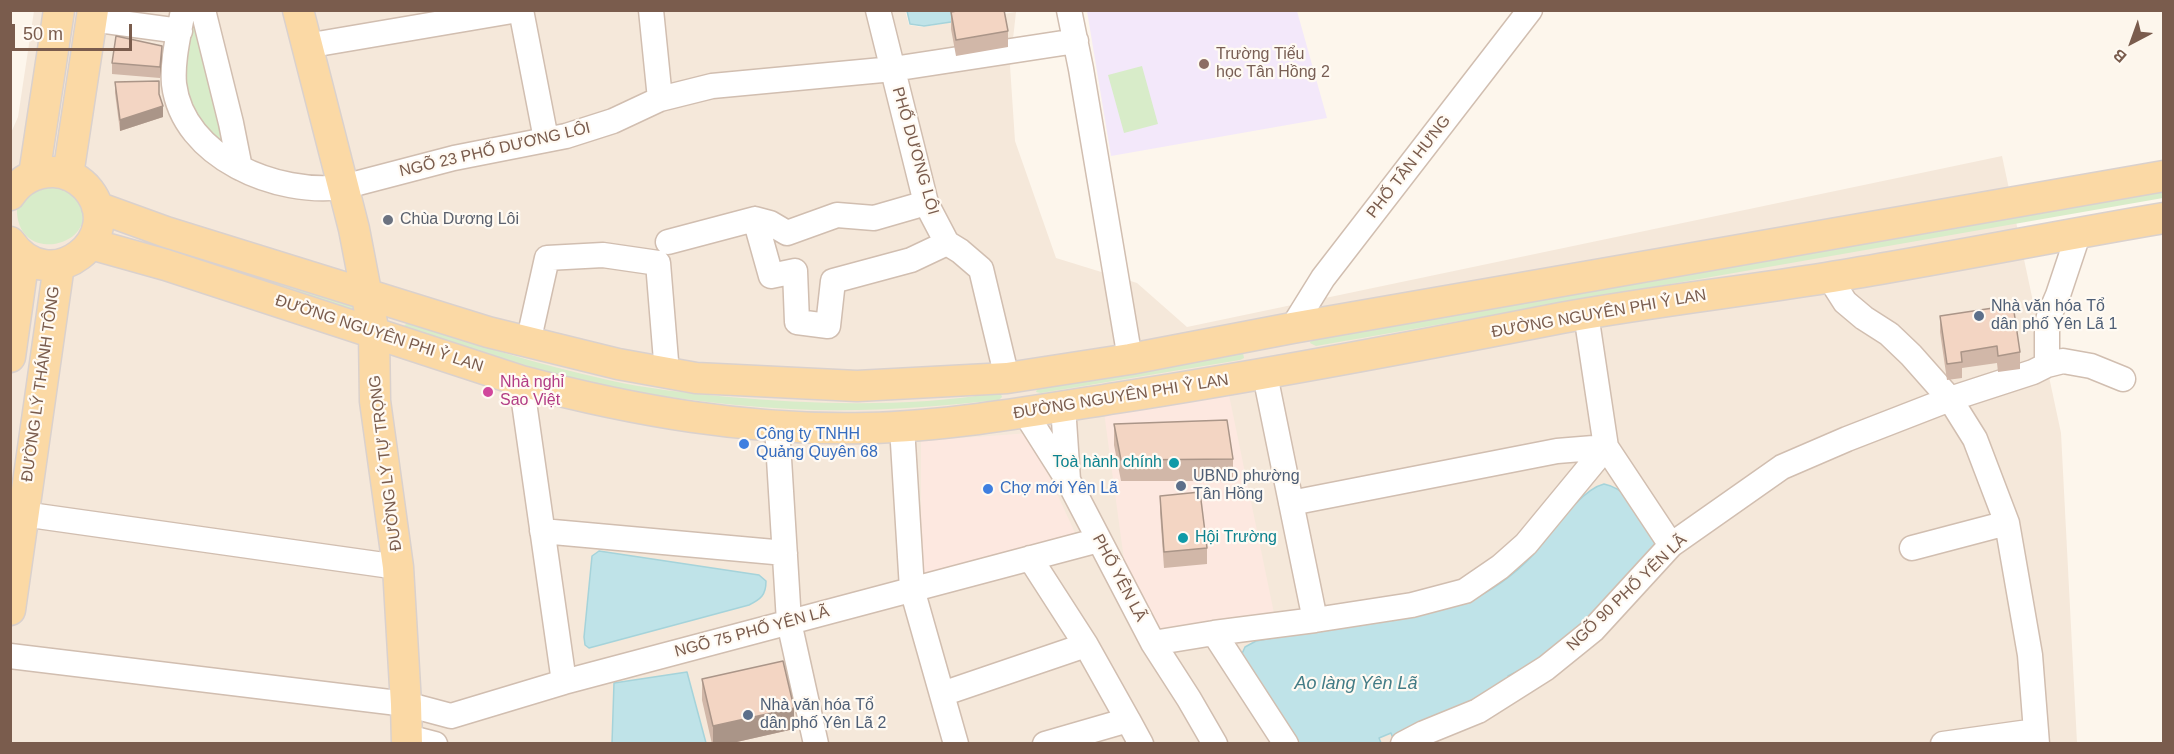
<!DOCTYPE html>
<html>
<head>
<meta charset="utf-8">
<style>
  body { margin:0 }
  #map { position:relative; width:2174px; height:754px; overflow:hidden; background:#fdf6ec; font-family:Helvetica,sans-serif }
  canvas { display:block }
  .frame { position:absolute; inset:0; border:12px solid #7a5c4d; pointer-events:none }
  .north { position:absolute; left:2102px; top:12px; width:60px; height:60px; -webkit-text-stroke:4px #fffaf3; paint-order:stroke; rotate:221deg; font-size:16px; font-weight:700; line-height:24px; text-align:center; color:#7a5c4d }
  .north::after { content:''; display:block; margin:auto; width:21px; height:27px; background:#7a5c4d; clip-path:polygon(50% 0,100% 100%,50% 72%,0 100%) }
  .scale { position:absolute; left:12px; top:24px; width:120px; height:27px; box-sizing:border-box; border:3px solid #7a5c4d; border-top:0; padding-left:8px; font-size:18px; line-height:21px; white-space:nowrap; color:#7a5c4d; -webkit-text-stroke:4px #fffaf3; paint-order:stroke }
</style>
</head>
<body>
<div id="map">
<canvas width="2174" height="754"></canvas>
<div class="frame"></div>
<div class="north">B</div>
<div class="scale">50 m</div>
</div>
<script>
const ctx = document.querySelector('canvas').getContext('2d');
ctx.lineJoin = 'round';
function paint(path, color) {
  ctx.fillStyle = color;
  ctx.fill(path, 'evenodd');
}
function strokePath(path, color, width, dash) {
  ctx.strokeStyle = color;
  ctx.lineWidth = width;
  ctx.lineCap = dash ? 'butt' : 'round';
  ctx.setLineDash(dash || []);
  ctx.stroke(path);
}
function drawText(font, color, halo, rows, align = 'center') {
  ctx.font = font + ' Helvetica,sans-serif';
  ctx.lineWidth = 4.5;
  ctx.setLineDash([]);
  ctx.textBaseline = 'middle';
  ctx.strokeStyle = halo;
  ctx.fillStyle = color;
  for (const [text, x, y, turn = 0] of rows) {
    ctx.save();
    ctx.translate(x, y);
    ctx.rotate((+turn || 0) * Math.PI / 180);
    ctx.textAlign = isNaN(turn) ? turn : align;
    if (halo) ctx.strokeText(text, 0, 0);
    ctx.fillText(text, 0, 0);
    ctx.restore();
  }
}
paint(new Path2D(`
  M905 10 909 25 922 27 1016 12 1010 66 1015 141 1056 258 1137 283 1187 327 2002 156 2061 433 2077 743H11L10 135 18 117 34 11Z`), '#f5e8da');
paint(new Path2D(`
  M1229 395 1275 618 1157 636 1124 560 1104 412Z
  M1029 433 1077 537 921 578V441Z`), '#fde8e0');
paint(new Path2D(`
  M1087 11H1297L1327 118 1111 156Z`), '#f3e8fa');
paint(new Path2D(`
  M197 15 229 149 192 116 182 73 191 20Z
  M1142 66 1158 124 1124 133 1108 75Z
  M35 184 70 188C74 195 79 202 82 209 92 244 28 262 18 220 17 214 16 207 19 201 23 195 30 189 35 184Z
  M2163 190V198L1316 346 1310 343 1311 340Z
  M152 242 362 307V314L150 248Z
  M407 323C474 344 540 365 608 380 648 389 689 393 729 397 817 405 909 407 997 393L1001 394 1002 397 999 400C930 407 861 413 791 409 717 405 644 395 571 379 517 367 463 348 410 332L403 327Z
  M1243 353 1244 358 1240 360 1041 393 1036 392 1038 387Z`), '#d8ecc9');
const water = new Path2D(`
  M907 11H1005L998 15 924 26 910 24Z
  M1604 484C1630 489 1643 518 1657 538L1653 548 1606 604 1522 676 1518 671 1508 676 1510 683 1394 741 1391 733 1379 738 1381 743H1297L1241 656 1245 647 1256 641 1465 603C1490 592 1514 575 1533 555 1551 535 1579 490 1604 484Z
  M599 551 759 575 766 581C766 595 761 599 749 605L589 648 585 645 584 637 592 556Z
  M687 672 706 743H612L614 683Z`);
paint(water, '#bfe3e8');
strokePath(water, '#a5d3da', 1.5);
const minor = new Path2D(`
  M183 10C179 34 172 60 174 84 183 158 278 196 343 187L454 158 566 136 613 121 660 99 712 86 893 69 1076 41
  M203 10 231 123 240 168
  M521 10 546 139
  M651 10 660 99
  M878 10 926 203 947 243 960 251 981 269 1007 378
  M1069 10 1081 69 1130 359
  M91 19 180 31
  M306 46 518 10
  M755 219 771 276 795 271 797 322 828 326 833 281 911 260 947 243
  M668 242 755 219 770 223 787 233 837 215 874 218 926 203
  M1829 277 1845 302 1864 318 1889 334 1911 355 1950 399 1975 439 2007 523 2030 655 2037 744
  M1586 314 1606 447 1671 545
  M1292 328 1323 278 1530 10
  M528 343 547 258 603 255 658 263 667 373
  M2047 365V325L2049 316 2058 295 2079 232
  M521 381 564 682
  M1063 406 1068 480
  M1024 411 1069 482 1153 643 1189 699 1215 744
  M777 426 789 622 816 744
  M902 427 912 589 956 744
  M1291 503 1557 451 1606 447
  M23 514 398 567
  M542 531 785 553
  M1912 548 2007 523
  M1030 558 1086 645 1128 720
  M1315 620 1412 605 1465 591 1500 567 1526 544 1606 447
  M1214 633 1286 744
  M1153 643 1214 633 1315 620 1265 375
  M10 656 406 704 451 716 564 682 1099 540
  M942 694 1086 645
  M408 737 435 744
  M1045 744 1128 720 1141 744
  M1403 744 1424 733 1478 711 1546 668 1593 630 1671 545 1782 467 1847 439 1950 399 2033 372 2047 365 2063 361 2091 366 2123 379
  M1943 744 2036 731`);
const major = new Path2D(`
  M298 10 354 229 374 333 375 401 398 567 406 704 407 744
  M34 175 59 10
  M68 175 93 10
  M10 195C20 180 35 172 53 172 65 172 77 178 86 187 130 236 50 301 10 242
  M97 207 166 232 488 332 618 364 696 378 857 386 1007 378 1130 359 1292 328 2164 176
  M91 244 166 265 521 381C634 411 749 431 867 428 950 426 1034 411 1116 398 1265 375 1413 347 1561 318 1649 302 1738 292 1826 278 1939 260 2051 237 2164 218
  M10 357 24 257
  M10 610 59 265`);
strokePath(minor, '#d1beb0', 27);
strokePath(major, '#dad1cd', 33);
strokePath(minor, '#fff', 24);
strokePath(major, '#fbd9a5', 30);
paint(new Path2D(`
  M951 12 1008 31V47L956 56 951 29Z
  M162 57 160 78 112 74V63Z
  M115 82 159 94 163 117 120 131 115 93Z
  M1940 316 2020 352V369L1998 372 1997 363 1962 368V378L1947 380 1940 332Z
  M1114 424 1233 459V481H1121L1114 445Z
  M1160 496 1207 548V564L1164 568 1160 512Z
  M702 679 794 729 728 744H712L702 700Z`), '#d1b7a8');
paint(new Path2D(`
  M162 46V57L160 78V67Z
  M163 106V117L120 131V120Z
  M794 708V729L728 744H713V726Z`), '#aa9588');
const building = new Path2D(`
  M962 10H1004L1008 31 956 40 951 12Z
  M116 36 162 46 160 67 112 63Z
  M159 81V94L163 106 120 120 115 82Z
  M2013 305 2020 352 1998 356 1997 346 1961 352 1962 362 1947 364 1940 316Z
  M1227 420 1233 459 1121 460 1114 424Z
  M1200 492 1207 548 1164 552 1160 496Z
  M783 661 794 708 713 726 702 679Z`);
paint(building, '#f3d5c3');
strokePath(building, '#aa9588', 1.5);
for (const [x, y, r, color] of [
  [1204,64,6,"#8d6e63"],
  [388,220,6,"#6b7280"],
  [1979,316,6,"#5c6f8a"],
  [488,392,6,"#d1479c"],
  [744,444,6,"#3f7fe0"],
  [1174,463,6,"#0f9aa8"],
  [1181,486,6,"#5c6f8a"],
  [988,489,6,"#3f7fe0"],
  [1183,538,6,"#0f9aa8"],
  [748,715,6,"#5c6f8a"]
]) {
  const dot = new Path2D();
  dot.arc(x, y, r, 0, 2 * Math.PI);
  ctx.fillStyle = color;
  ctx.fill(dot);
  strokePath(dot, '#fffaf3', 2);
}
drawText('16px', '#785e54', '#fffaf3', [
  ["Trường Tiểu",1216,55],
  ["học Tân Hồng 2",1216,73]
], 'left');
drawText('16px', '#7a5c4d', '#fffaf3', [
  ["NGÕ 23 PHỐ DƯƠNG LÔI",495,150,-13],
  ["PHỐ DƯƠNG LÔI",915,151,74],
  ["PHỐ TÂN HƯNG",1409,167,-52],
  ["ĐƯỜNG NGUYÊN PHI Ỷ LAN",1599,314,-10],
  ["ĐƯỜNG NGUYÊN PHI Ỷ LAN",379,334,18],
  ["ĐƯỜNG LÝ THÁNH TÔNG",41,384,-82],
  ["ĐƯỜNG NGUYÊN PHI Ỷ LAN",1121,397,-9],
  ["ĐƯỜNG LÝ TỰ TRỌNG",386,463,-97],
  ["PHỐ YÊN LÃ",1119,578,62],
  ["NGÕ 90 PHỐ YÊN LÃ",1627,593,-44],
  ["NGÕ 75 PHỐ YÊN LÃ",752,632,-15]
]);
drawText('16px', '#5b616d', '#fffaf3', [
  ["Chùa Dương Lôi",400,220]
], 'left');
drawText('16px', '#4e5e75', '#fffaf3', [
  ["Nhà văn hóa Tổ",1991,307],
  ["dân phố Yên Lã 1",1991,325],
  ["UBND phường",1193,477],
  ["Tân Hồng",1193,495],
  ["Nhà văn hóa Tổ",760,706],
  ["dân phố Yên Lã 2",760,724]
], 'left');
drawText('16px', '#b23c85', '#fffaf3', [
  ["Nhà nghỉ",500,383],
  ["Sao Việt",500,401]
], 'left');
drawText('16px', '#366cbe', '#fffaf3', [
  ["Công ty TNHH",756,435],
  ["Quảng Quyên 68",756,453],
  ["Chợ mới Yên Lã",1000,489]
], 'left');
drawText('16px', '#0d838f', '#fffaf3', [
  ["Toà hành chính",1162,463],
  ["Hội Trường",1195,538,"left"]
], 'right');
drawText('italic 18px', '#437c86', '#fffaf3', [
  ["Ao làng Yên Lã",1356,684]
]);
</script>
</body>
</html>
